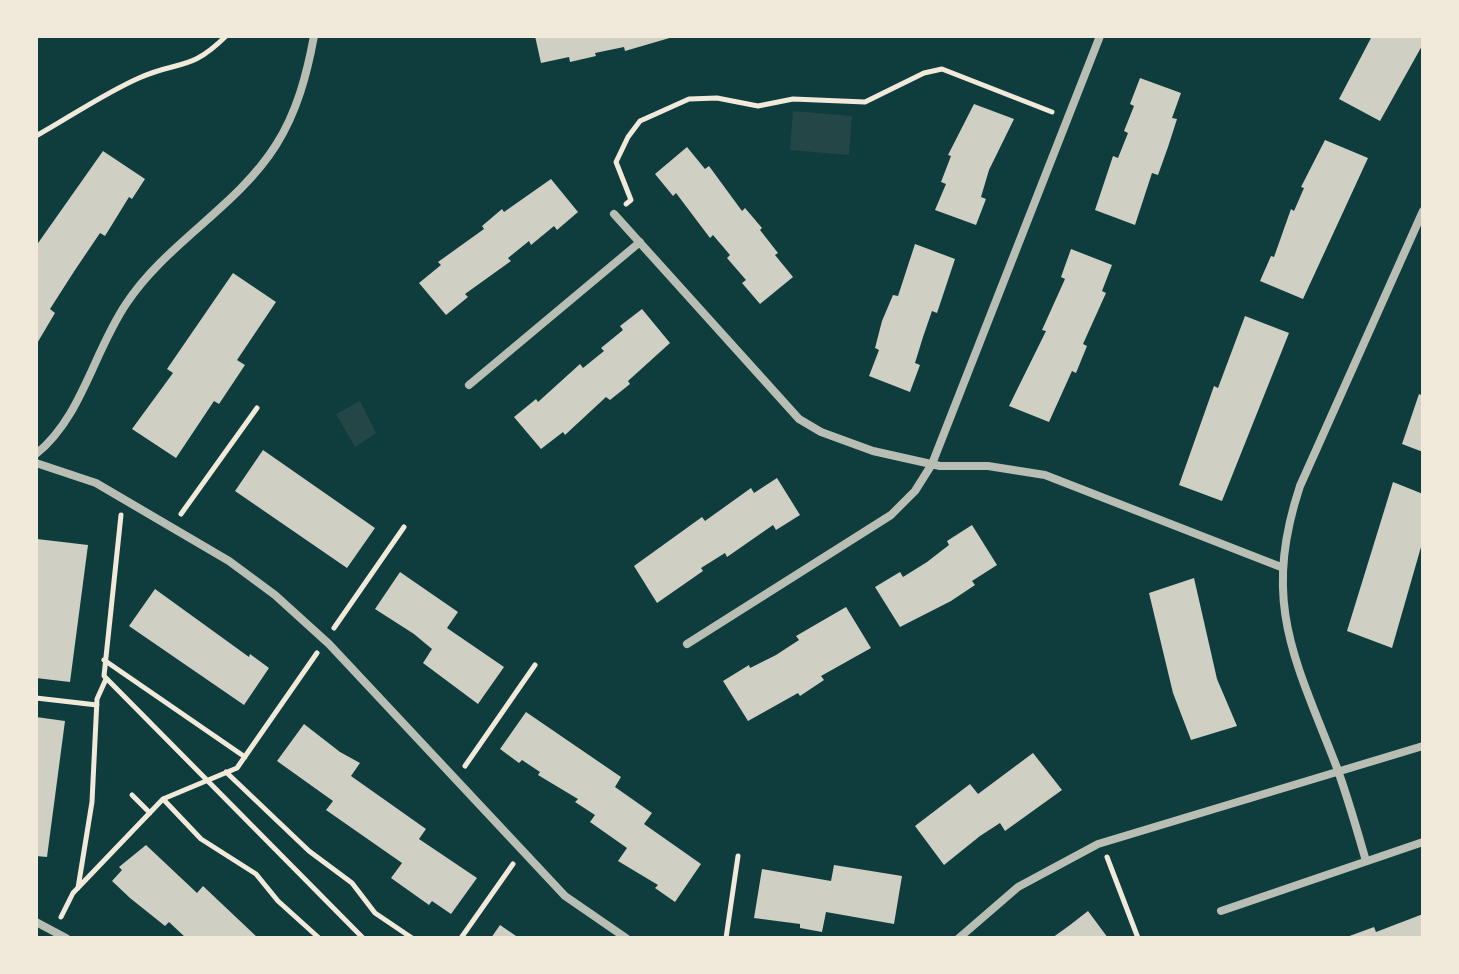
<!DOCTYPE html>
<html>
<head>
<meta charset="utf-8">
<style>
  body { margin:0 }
  #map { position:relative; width:1459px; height:974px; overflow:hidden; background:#0f3d3e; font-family:Karla,sans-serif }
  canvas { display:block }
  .frame { position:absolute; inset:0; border:38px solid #f1e9da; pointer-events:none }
</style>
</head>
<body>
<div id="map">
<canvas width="1459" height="974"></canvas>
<div class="frame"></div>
</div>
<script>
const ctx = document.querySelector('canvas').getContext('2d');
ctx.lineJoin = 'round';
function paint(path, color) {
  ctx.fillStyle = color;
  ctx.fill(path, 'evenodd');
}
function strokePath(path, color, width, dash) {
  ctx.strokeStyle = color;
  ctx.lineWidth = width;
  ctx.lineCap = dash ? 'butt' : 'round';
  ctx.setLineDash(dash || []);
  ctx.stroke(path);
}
paint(new Path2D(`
  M793 111 852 116 849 155 790 150Z
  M360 401 376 433 355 447 336 414Z`), '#244646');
paint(new Path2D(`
  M535 36H672L673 37 625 51 624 47 595 53 596 56 570 62 569 57 541 63Z
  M1372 36H1423V44L1380 121 1339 99Z
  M1140 78 1181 93 1172 118 1177 119 1168 147 1158 175 1152 173 1135 225 1095 210 1113 156 1118 158 1128 133 1124 131 1134 106 1130 104Z
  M974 104 1014 119 989 170 981 197 986 199 976 225 935 210 946 184 941 182 951 156 948 155Z
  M1325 140 1368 158 1303 299 1260 281 1271 256 1274 257 1291 209 1294 211 1304 188 1301 187Z
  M687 147 705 169 709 166 742 211 745 208 762 228 760 230 778 253 775 255 793 277 760 304 742 283 746 280 727 258 730 255 713 235 710 238 676 193 673 196 655 174Z
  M103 151 145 179 132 199 129 197 105 236 100 233 75 270 50 309 55 313 36 345V246Z
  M551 179 578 212 557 230 554 226 531 245 529 241 508 258 511 261 465 294 468 297 446 315 419 283 441 265 438 262 484 229 482 226 502 209 504 212Z
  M915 244 955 259 937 313 932 311 923 337 915 363 920 365 910 392 869 376 879 350 875 348 882 321 893 295 898 296Z
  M1071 249 1112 265 1102 291 1106 293 1083 344 1087 346 1076 373 1072 371 1049 422 1009 406 1046 331 1042 330 1065 279 1061 277Z
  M233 273 276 302 237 360 245 365 219 404 214 401 176 458 132 429 173 373 167 369Z
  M642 309 670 343 628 381 630 384 610 400 606 397 565 435 563 432 541 449 514 417 536 399 538 402 580 364 583 368 604 351 601 348 623 330 620 326Z
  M1245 316 1289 333 1222 501 1179 485 1214 386 1218 388Z
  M1419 394 1423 396V452L1402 444Z
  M263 450 375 528 347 568 235 491Z
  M777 478 800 515 776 530 773 525 727 557 725 553 701 568 703 571 657 603 634 566 702 517 705 521 751 488 754 493Z
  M1393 482 1423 494V540L1392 648 1347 631Z
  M972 525 997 565 972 581 975 585 951 601 900 627 875 587 900 572 903 577 927 562 949 545 947 541Z
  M37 539 88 545 70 682 36 678Z
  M400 572 458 612 447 628 504 667 478 704 423 663 432 649 414 634 375 609Z
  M1194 578 1217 679 1237 726 1191 740 1173 693 1149 593Z
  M155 589 249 657 250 654 269 668 244 705 129 626Z
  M846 607 871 648 821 676 824 680 800 696 798 693 748 721 723 681 749 665 750 668 776 655 799 640 796 636Z
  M526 712 621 777 615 787 652 813 644 824 701 864 675 902 655 888 658 885 618 861 627 848 590 822 595 815 575 802 578 799 538 775 540 772 522 760 519 763 500 749Z
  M36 717 65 721 47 857 36 856Z
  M304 724 340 752 360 763 351 776 426 829 419 839 477 878 451 914 432 901 429 905 391 878 402 863 326 810 333 801 277 761Z
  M1033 753 1062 790 1005 831 1000 823 980 836 944 865 915 826 970 784 978 794Z
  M146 845 197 893 203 886 258 938H186L169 922 165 926 130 898 112 881 122 870 119 867Z
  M834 865 902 876 894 924 826 912 822 932 800 928V924L754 918 762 869 831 881Z
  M1088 911 1108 938H1052L1070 925Z
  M1423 914V938H1344L1374 927 1376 932Z
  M500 925 519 938H491Z`), '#cfcfc3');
strokePath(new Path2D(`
  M36 136C70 117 103 94 139 78 179 60 190 72 226 36
  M626 204 631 200 616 162 628 137 640 121 689 99 717 98 758 106 793 99 865 102 924 73 942 69 1052 112
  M181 514 257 408
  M121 515 104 676 363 938
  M334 628 404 527
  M104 660 245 757
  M36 698 97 705
  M465 766 535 665
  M226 772 309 851 352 883 375 913 412 938
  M132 795 150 813
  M163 799 201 839 256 874 278 901 319 938
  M1107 857 1138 938
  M78 888 92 802 97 699 106 679
  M61 917 73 893 163 799 237 768 317 653
  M461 938 513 864
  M726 938 738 856`), '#f1e9da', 5);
strokePath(new Path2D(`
  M614 214 799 419 821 432 873 451 940 466H988L1045 475 1281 567
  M469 385 640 242
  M36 454C82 417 93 353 126 304 166 243 237 207 276 145 297 112 307 74 314 36
  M36 463 96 483 229 561 275 595 329 644 565 896 626 938
  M687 644 891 515 915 491 932 464 1100 36
  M1366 861C1357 830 1348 798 1337 768 1295 659 1261 604 1300 486L1423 211
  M1221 911 1423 842
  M36 922 66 938
  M959 938 1018 887 1098 844 1423 746`), '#b8beb3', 8);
</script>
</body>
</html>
